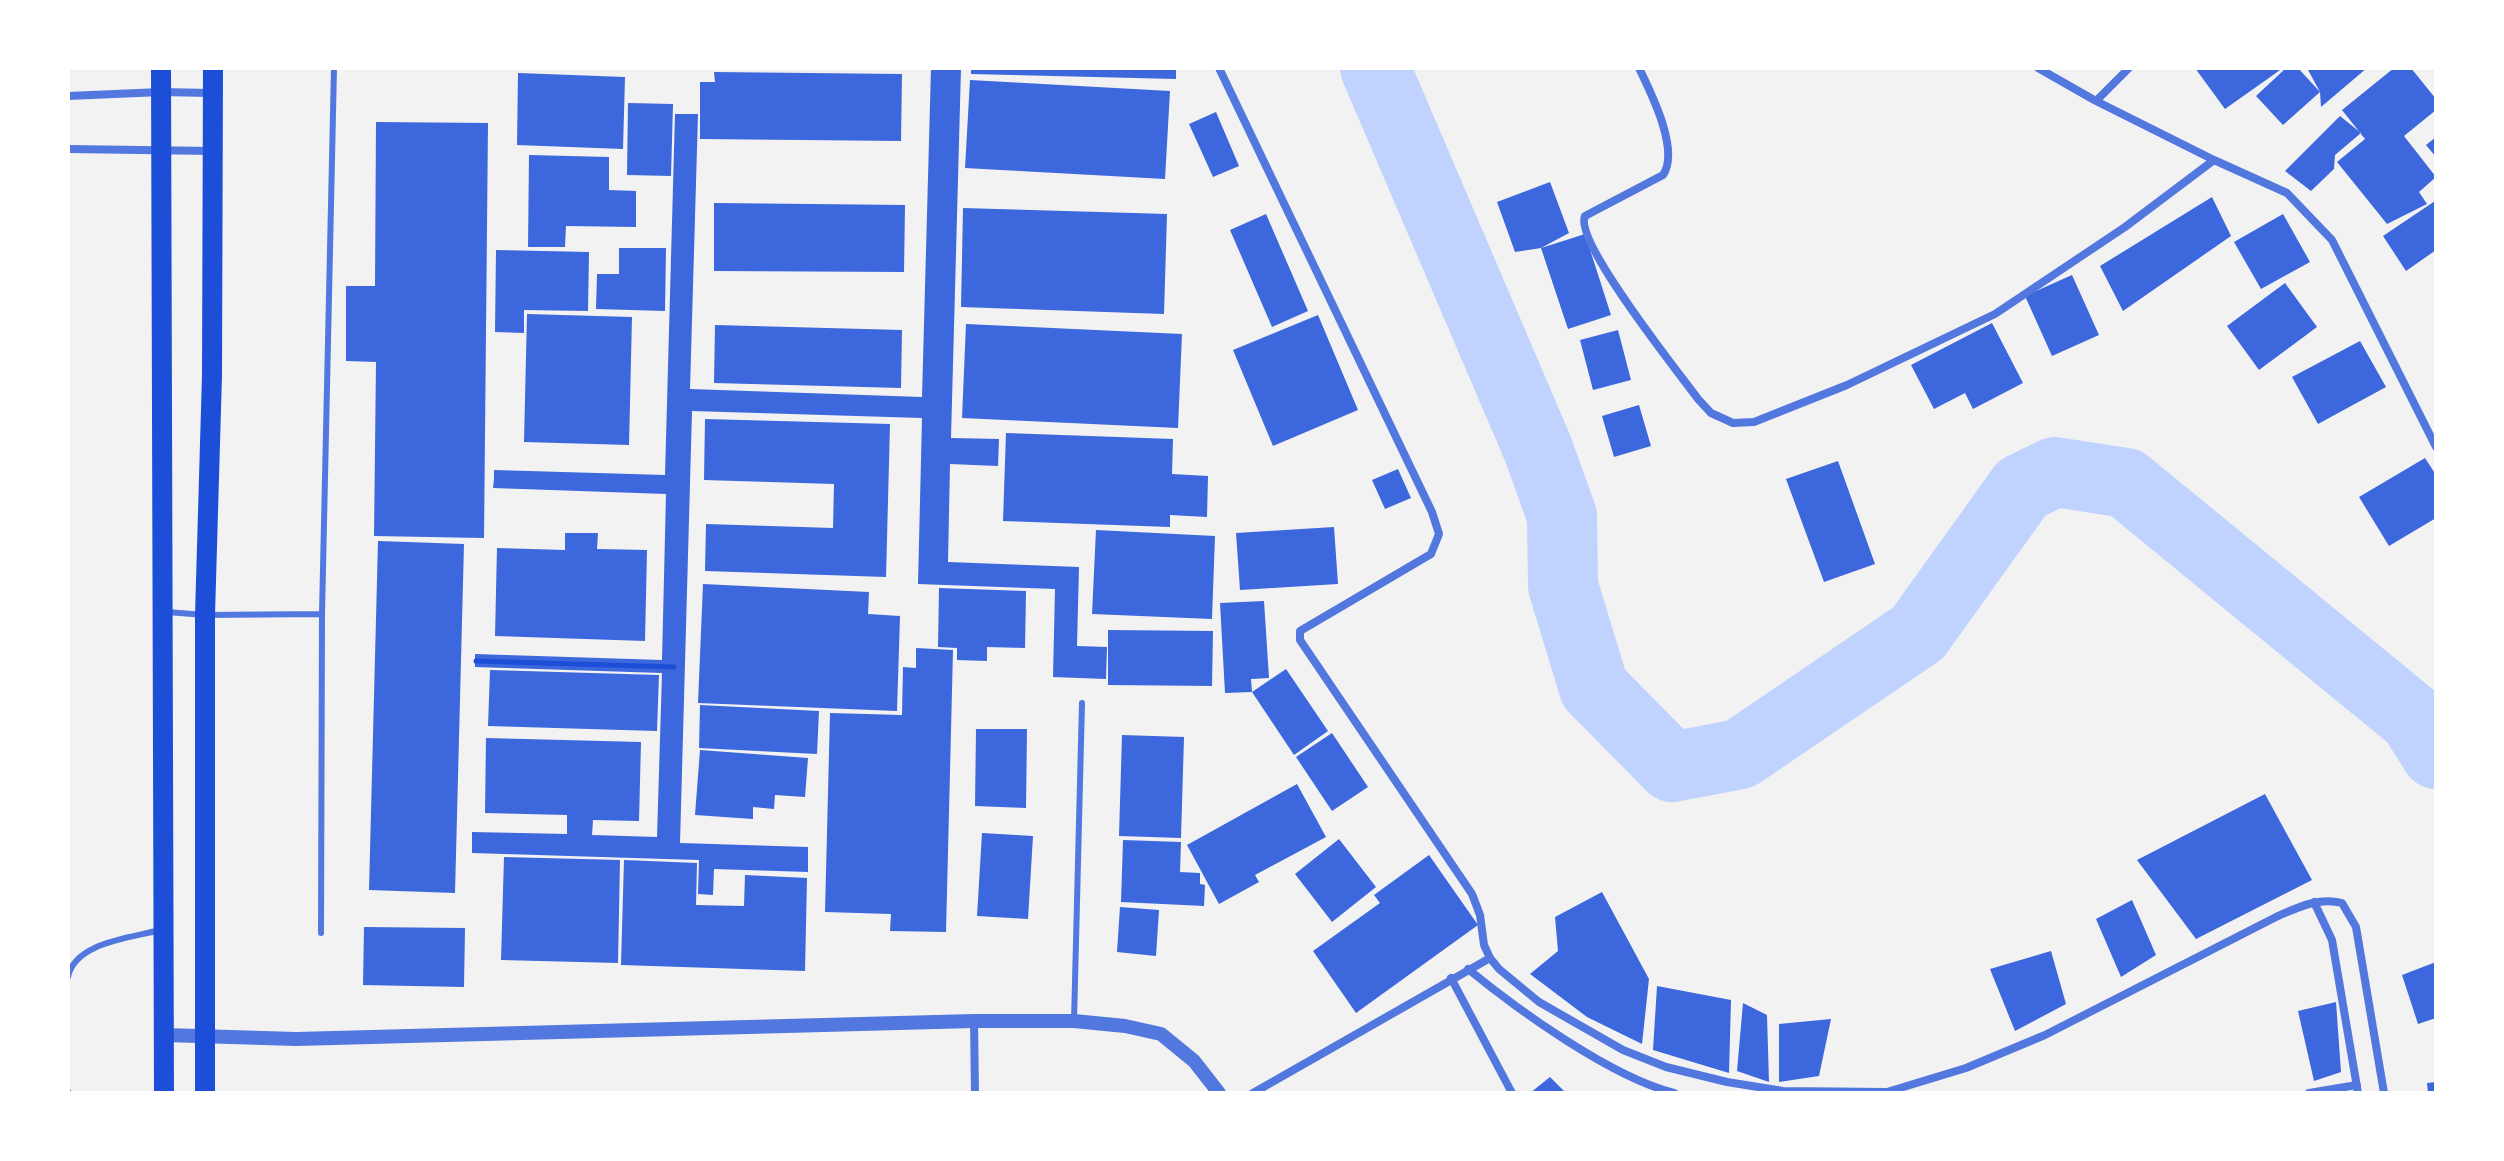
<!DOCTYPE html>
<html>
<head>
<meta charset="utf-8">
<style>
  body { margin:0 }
  #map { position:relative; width:2504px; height:1161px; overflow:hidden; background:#f2f2f2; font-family:"Golos Text",sans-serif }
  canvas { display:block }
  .frame { position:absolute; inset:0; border:70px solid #fff; pointer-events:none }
</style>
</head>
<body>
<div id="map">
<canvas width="2504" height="1161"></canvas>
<div class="frame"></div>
</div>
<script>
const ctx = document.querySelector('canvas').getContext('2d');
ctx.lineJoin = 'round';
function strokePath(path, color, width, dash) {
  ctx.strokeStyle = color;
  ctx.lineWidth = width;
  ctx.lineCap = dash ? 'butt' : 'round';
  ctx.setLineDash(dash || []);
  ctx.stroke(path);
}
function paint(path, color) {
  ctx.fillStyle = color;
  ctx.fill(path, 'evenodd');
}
strokePath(new Path2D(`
  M1375 68 1538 449 1562 516 1563 586 1594 688 1672 767 1740 754 1918 633 2022 488 2055 472 2126 483 2414 719 2436 754`), '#bfd3fe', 70);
paint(new Path2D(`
  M931 68H961L951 438 999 439 998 466 950 464 948 562 1079 567 1077 646 1107 647 1106 679 1053 677 1055 589 918 584 922 418 692 411 680 843 808 847V872L714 869 713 895 698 894 699 860 472 853V832L567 834V815L485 813 486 738 641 742 639 821 593 820 592 835 657 837 662 673 475 667V654L662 660 666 494 493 488 494 479V470L665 475 675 114H698L690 389 922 397Z
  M971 68H1176V79L971 74Z
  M2195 68H2283L2225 109Z
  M2286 68H2298L2320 92 2283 125 2256 96Z
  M2307 68H2367L2321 107 2320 92Z
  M2394 68H2411L2436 99V110L2404 136 2436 177 2419 192 2427 204 2387 224 2337 162 2365 139 2342 110Z
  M714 72 902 74 901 141 700 139V82H715Z
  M518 73 625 77 623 149 517 145Z
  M970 80 1170 91 1165 179 965 168Z
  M628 103 673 104 671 176 627 175Z
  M1216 112 1239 166 1213 177 1189 124Z
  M2340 116 2361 133 2335 155 2334 169 2311 191 2285 171Z
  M376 122 488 123 484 538 374 536 376 362 346 361V286H375Z
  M2436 137V157L2426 145Z
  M529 155 609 157V190L636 191V227L566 226 565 247H528Z
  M1550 182 1569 233 1541 248 1515 252 1497 202Z
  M2212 197 2231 236 2123 311 2100 266Z
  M2435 201 2436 250 2406 271 2383 236Z
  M714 203 905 205 904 272 714 271Z
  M963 208 1167 214 1164 314 961 307Z
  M1266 214 1308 311 1272 327 1230 230Z
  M2283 214 2310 262 2261 289 2234 242Z
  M1585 234 1611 315 1568 329 1541 248Z
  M619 248H666L665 311 596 309 597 274H619Z
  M496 250 589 252 588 311 524 310V333L495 332Z
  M2072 275 2099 335 2052 356 2025 296Z
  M2285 283 2317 327 2259 370 2227 326Z
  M527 314 632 317 629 445 524 442Z
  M1318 315 1358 410 1273 446 1233 350Z
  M1992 323 2023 383 1973 409 1965 393 1934 409 1911 365Z
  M966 324 1182 334 1178 428 962 418Z
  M715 325 902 330 901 388 714 383Z
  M1618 330 1631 380 1593 390 1580 340Z
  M2360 341 2386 387 2318 424 2292 377Z
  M1639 405 1651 446 1614 457 1602 416Z
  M705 419 890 424 886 577 705 571 706 524 833 528 834 484 704 480Z
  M1006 433 1173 439 1172 474 1208 476 1207 517 1170 515V527L1003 521Z
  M2425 458 2436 475V518L2389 546 2359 497Z
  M1838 461 1875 564 1824 582 1786 479Z
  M1398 469 1411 498 1385 509 1372 480Z
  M1334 527 1338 584 1240 590 1236 533Z
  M1096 530 1215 536 1212 619 1092 614Z
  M565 533H598L597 549 647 550 645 641 495 636 497 548 565 550Z
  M378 541 464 544 455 893 369 890Z
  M703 584 869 592 868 614 900 616 897 711 698 703Z
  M939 588 1026 591 1025 648 987 647V661L957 660V648L938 647Z
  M1264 601 1269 678 1251 679 1252 692 1225 693 1220 603Z
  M1108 630 1213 631 1212 686 1108 685Z
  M916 648 953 650 946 932 890 931 891 914 825 912 830 713 902 715 903 667 916 668Z
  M1286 669 1328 731 1294 755 1252 692Z
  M490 670 659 675 657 731 488 726Z
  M700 705 819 711 817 754 699 748Z
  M976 729H1027L1026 808 975 806Z
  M1332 733 1368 787 1332 811 1296 757Z
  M1122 735 1184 737 1181 838 1119 836Z
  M700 750 808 758 805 797 775 795 774 809 753 807V819L695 815Z
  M1297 784 1326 837 1255 875 1259 882 1219 904 1187 845Z
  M2265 794 2312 880 2196 939 2137 860Z
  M982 833 1033 836 1028 919 977 916Z
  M1339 839 1376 887 1332 922 1295 874Z
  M1123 840 1181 842 1180 872 1200 873V884L1205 885 1204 906 1121 902Z
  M1429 855 1478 925 1356 1013 1313 951 1380 903 1374 895Z
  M504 857 620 860 618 963 501 960Z
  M624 860 697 863 696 905 744 906 745 875 807 878 805 971 621 965Z
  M1602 892 1649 979 1642 1044 1587 1017 1530 974 1558 951 1555 917Z
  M2132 900 2156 955 2121 977 2096 919Z
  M1120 907 1159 910 1156 956 1117 952Z
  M364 927 465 928 464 987 363 985Z
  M2051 951 2066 1004 2015 1031 1990 969Z
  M2436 962V1018L2418 1024 2402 975Z
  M1657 986 1731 1000 1729 1073 1653 1050Z
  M2336 1002 2341 1072 2314 1081 2298 1011Z
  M1743 1003 1767 1015 1769 1082 1737 1071Z
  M1831 1019 1819 1076 1779 1082V1024Z
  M1550 1077 1566 1093H1530Z
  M2436 1082V1093H2428L2427 1083Z`), '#3d67dc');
strokePath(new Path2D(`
  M476 661 674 667`), '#1d4ed8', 5);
strokePath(new Path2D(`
  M167 612 205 615 322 614
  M321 933 322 614 334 68
  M68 977C75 942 131 938 160 930
  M1074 1021 1082 703
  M68 1091 69 1093`), '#5277de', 6);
strokePath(new Path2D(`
  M1219 68 1432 512 1439 534 1431 554 1300 631V640L1472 894 1480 915 1484 945 1490 958 1499 969 1539 1002 1623 1050 1666 1067 1727 1082 1783 1091 1887 1092 1966 1068 2045 1035 2278 916C2299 907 2319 897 2342 903L2356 927 2384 1093
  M1639 68C1651 93 1680 150 1663 175L1585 216C1573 241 1679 373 1698 399L1711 413 1733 423 1754 422 1847 385 1995 314 2125 227 2214 160
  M2038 68 2096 101 2214 160 2287 193 2332 240 2436 447
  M68 96 161 92 211 93
  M2096 101 2129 68
  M68 149 213 151
  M2314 902 2332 940 2358 1093
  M1468 969C1518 1010 1611 1077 1674 1093
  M1451 978 1512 1093
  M974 1021 975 1093
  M1253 1093 1490 958
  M2309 1093 2357 1085`), '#5277de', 8);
strokePath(new Path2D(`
  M165 1035 296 1039 974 1021H1074L1125 1026 1161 1034 1194 1061 1219 1093`), '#5277de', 14);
strokePath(new Path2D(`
  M161 68 164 1093
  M205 1093V615L212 375 213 68`), '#1d4ed8', 20);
</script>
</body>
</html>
